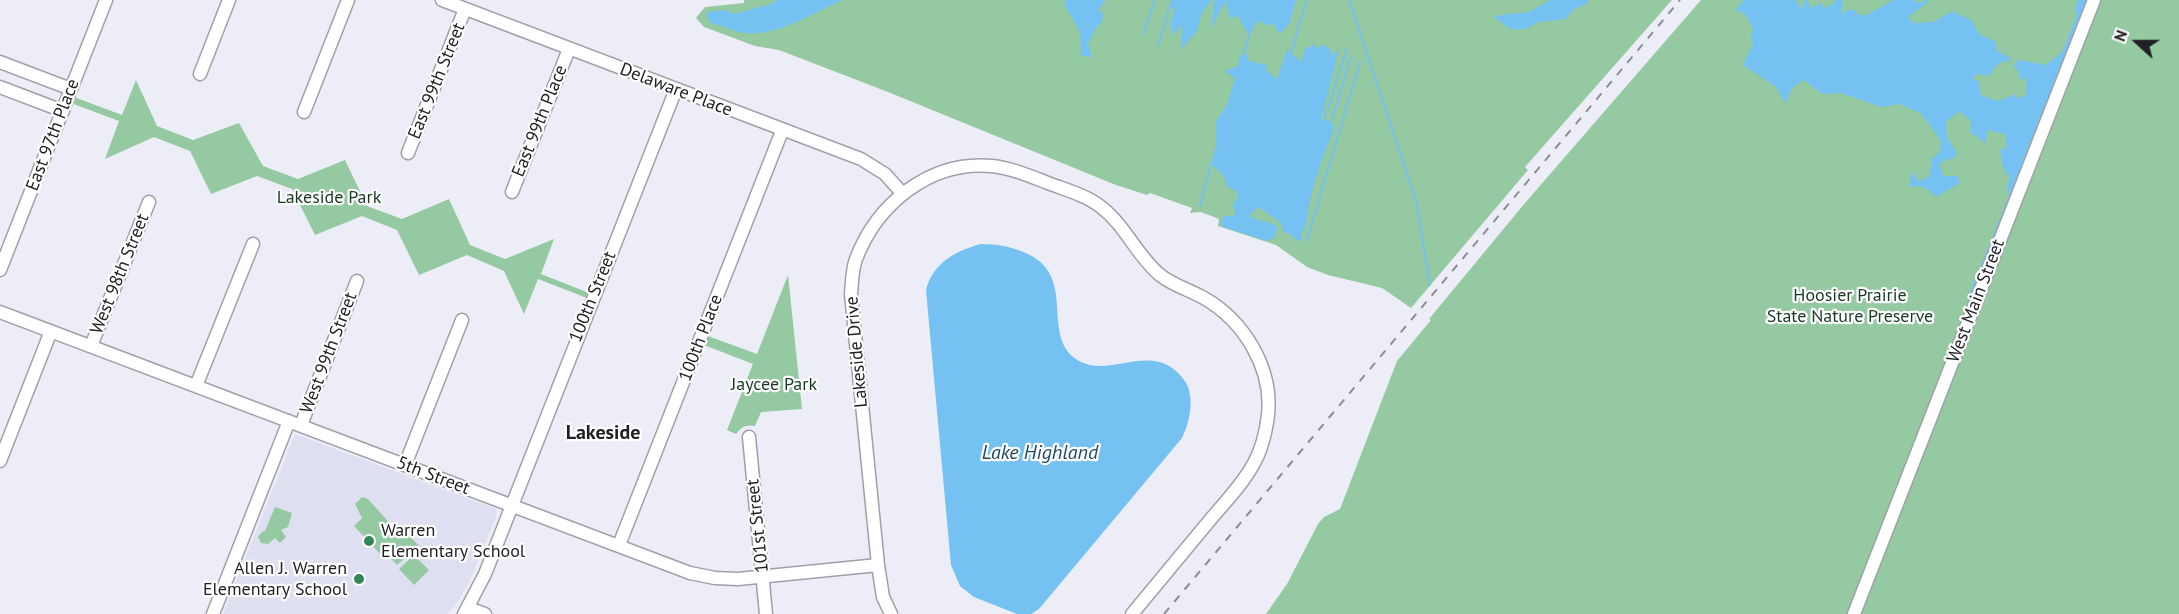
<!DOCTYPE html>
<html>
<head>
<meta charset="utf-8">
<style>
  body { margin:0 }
  #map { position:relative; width:2179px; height:614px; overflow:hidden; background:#ecedf7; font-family:"PT Sans",sans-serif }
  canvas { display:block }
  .north { position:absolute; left:2107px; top:12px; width:60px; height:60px; -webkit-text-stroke:4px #fff; paint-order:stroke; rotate:291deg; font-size:16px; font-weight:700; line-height:24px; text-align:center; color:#212125 }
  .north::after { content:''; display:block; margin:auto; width:21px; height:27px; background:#212125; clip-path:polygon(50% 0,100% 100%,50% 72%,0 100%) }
</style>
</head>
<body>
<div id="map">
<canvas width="2179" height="614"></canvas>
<div class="north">N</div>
</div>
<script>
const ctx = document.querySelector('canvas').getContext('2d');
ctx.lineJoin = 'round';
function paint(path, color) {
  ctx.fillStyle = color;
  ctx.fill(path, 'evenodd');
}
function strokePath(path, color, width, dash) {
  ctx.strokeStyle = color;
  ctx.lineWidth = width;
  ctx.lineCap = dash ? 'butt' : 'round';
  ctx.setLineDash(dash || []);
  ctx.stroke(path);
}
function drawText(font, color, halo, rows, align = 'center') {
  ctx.font = font + ' "PT Sans",sans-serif';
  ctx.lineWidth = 4.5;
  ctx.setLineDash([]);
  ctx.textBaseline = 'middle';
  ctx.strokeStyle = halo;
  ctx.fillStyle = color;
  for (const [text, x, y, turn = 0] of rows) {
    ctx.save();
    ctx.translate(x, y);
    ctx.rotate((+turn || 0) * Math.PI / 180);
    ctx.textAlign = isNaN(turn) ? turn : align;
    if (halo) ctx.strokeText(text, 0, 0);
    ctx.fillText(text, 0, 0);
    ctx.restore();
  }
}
paint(new Path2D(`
  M295 434 496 509 497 514 470 581 457 603 447 614H223Z`), '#dee0f1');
paint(new Path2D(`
  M744 0H1672L1525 167 1528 170 1411 308 1382 288 1328 275 1307 267 1276 245 1218 226 1219 219 1201 212 1190 213 1192 208 1150 193 1147 195 1116 185 888 92 779 50 755 46 704 27 696 18 705 7 744 3Z
  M1701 0H2179V614H1266L1287 584 1318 524 1324 517 1340 509 1397 361 1431 320 1429 319 1525 203Z
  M136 80 157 126 193 140 239 123 263 166 298 179 345 160 367 206 402 219 449 199 470 245 505 259 554 239 541 274 589 293 587 298 538 279 524 314 504 271 467 255 419 275 397 230 362 216 315 235 292 189 257 176 211 194 190 151 154 137 105 159 119 121 71 103 74 97 122 115Z
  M788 275 802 409 761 412 755 426C746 424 741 427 736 434L727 430 753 364 704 345 708 336 757 354Z
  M362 497 368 499 402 537 408 534 419 546 397 565 388 555 384 558 354 526 362 518 355 504Z
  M275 507 292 513 288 527 281 530 286 537 280 543 275 538 268 544 261 543 258 537 262 532 265 531Z
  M414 555 429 570 414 585 399 569Z`), '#95c9a1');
paint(new Path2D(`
  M778 0H842C814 13 771 40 739 32 734 31 728 28 722 26 713 24 707 23 707 12L724 10 734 14 771 4Z
  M1066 0H1105L1098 12H1103V20L1096 28 1088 44 1092 57 1081 56 1080 32 1064 4Z
  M1171 0H1212L1202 13 1197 31 1181 49 1182 25 1173 35 1170 24 1175 9 1169 8Z
  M1214 0H1296L1290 23 1281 33 1277 31 1274 24 1266 25 1257 21 1249 36 1238 16 1230 19 1225 1 1211 29Z
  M1550 0H1588V3L1573 10 1566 19 1539 22 1526 29H1510L1493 16 1529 12Z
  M1744 0H1796L1801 9 1805 0H1807L1811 8 1822 2V6L1825 8 1833 4 1835 0H1843L1841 15 1847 10H1854L1859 15H1867L1893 0H1915L1917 3 1927 0 1928 2 1908 17 1913 23 1934 22 1952 11 1971 20 1980 35 1995 41 1997 51 2011 58 2010 61C1999 61 1994 66 1990 76L1975 74 1974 80 1979 81 1981 95 1997 101 2016 94V98L2025 96 2027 79 2022 78 2020 81 2019 72 2013 65 2019 60 2046 65 2063 51 2077 14 2075 11 2076 3 2079 0H2088L1969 303 1968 297 2009 195 2007 188 2010 178 2003 167 2000 150 2007 147 2005 134 1987 130 1986 143 1970 132 1971 121 1959 111 1946 122 1947 137 1957 153 1953 159H1946L1939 165 1944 176H1957L1960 183 1936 197C1929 189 1919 184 1909 187L1912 172 1919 181 1929 177 1932 159 1940 152 1941 141 1921 113 1899 104 1881 107 1841 93 1822 94 1804 80 1793 87 1785 103 1776 87 1743 65 1753 44 1751 34 1753 29 1745 14 1735 10Z
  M1315 44 1317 49 1322 45 1330 48 1332 55 1339 49 1321 120 1329 121 1335 127C1324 154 1313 182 1308 211 1307 219 1307 226 1301 233L1302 239 1296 241 1292 235 1284 232 1280 222 1258 207 1250 215 1252 218 1271 223 1277 227 1275 237 1267 241 1223 227 1221 222 1224 216H1234L1236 211 1232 206 1238 197 1237 192 1227 186 1223 175 1211 164 1216 145V121L1227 105 1235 78 1225 71 1238 66 1239 58 1245 51 1249 61 1267 65V71L1277 79 1287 49 1301 62 1304 50Z
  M981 244C998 244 1014 247 1030 255 1074 278 1044 330 1072 356 1103 383 1145 343 1176 371 1181 376 1187 382 1189 390 1193 406 1189 423 1182 438L1039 609 1031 614H1017L974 597 960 586 951 565 926 290C933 263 955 251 981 244Z`), '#75c1f2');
strokePath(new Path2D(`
  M1349 0 1416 201 1430 285
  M1143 35 1155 0
  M1158 45 1169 8
  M1245 51 1249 36
  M1291 53 1307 0
  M1324 121 1347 49
  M1331 123 1351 57
  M1200 206 1211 164
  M1307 240 1360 62`), '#75c1f2', 2);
const minor = new Path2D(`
  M442 0 861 159 885 174 902 193
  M0 62 71 89
  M200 74 229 0
  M0 87 63 111
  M304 112 348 0
  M408 153 465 9
  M512 192 569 49
  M0 270 106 0
  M0 312 690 573 715 578 738 579 878 565
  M91 346 149 202
  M196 386 253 244
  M301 425 357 281
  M749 437 766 614
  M0 461 51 331
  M405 465 462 320
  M619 545 782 131
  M469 608 485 614
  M213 614 289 421
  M464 614 485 574 676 89
  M891 614 883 597 878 565 851 294C852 283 852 269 856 259 877 204 930 160 992 166 1011 168 1030 176 1048 183 1066 190 1086 195 1101 207 1125 225 1137 256 1160 275 1174 286 1190 290 1204 298 1244 321 1273 368 1268 415 1266 431 1262 449 1254 463 1243 484 1225 502 1210 520 1184 551 1158 583 1132 614
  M1854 614 2094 0`);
strokePath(minor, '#9fa0a9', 15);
strokePath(minor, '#fff', 12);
strokePath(new Path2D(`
  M1164 614 1680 0`), '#8d8d94', 2, [8, 8]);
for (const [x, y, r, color] of [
  [369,541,6,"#348759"],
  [359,579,6,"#348759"]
]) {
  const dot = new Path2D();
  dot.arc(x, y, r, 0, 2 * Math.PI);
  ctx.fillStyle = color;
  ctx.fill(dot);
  strokePath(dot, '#fff', 2);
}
drawText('18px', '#212125', '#fff', [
  ["East 99th Street",437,81,-68],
  ["Delaware Place",676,90,21],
  ["East 99th Place",540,121,-68],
  ["East 97th Place",53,135,-69],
  ["West 98th Street",120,274,-68],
  ["100th Street",593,297,-68],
  ["West Main Street",1976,301,-69],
  ["100th Place",701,338,-69],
  ["Lakeside Drive",857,352,-95],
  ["West 99th Street",329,353,-69],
  ["5th Street",433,476,21],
  ["101st Street",758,526,-96]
]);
drawText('18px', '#163b21', '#fff', [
  ["Lakeside Park",329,198],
  ["Hoosier Prairie",1850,296],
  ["State Nature Preserve",1850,317],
  ["Jaycee Park",774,385]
]);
drawText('18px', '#212125', '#fff', [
  ["Warren",381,531],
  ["Elementary School",381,552],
  ["Allen J. Warren",347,569,"right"],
  ["Elementary School",347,590,"right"]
], 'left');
drawText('bold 20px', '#212125', '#fff', [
  ["Lakeside",603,433]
]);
drawText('italic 20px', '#1f4962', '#fff', [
  ["Lake Highland",1040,453]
]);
</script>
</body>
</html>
